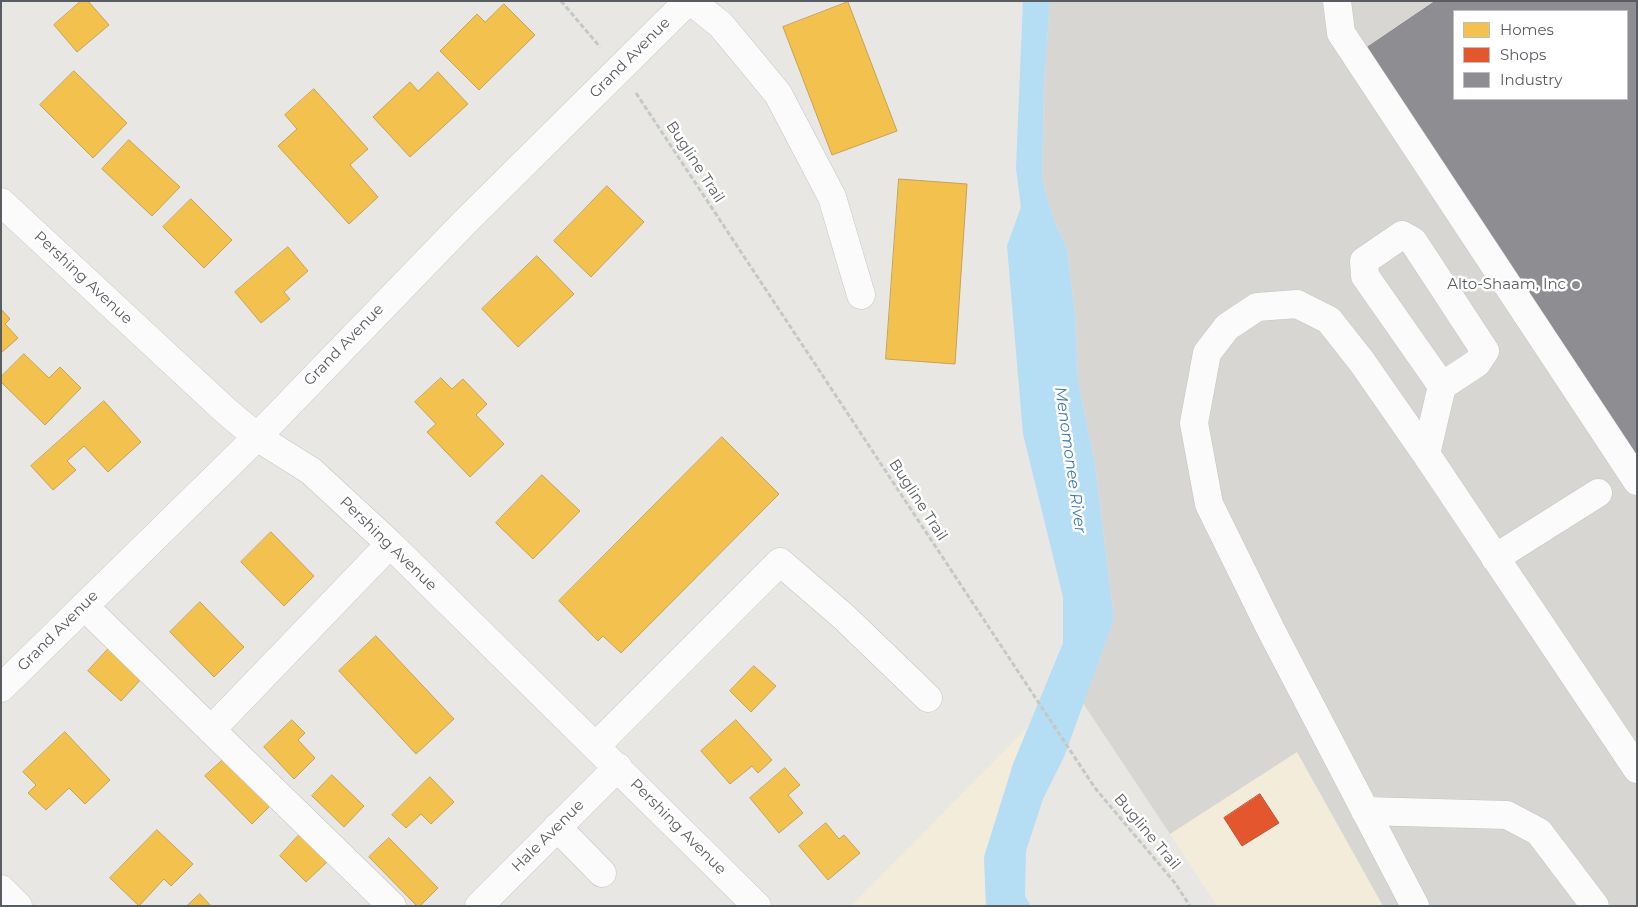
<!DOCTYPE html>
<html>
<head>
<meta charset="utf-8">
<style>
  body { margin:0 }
  #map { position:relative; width:1638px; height:907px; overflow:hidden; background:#e8e7e3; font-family:Montserrat,sans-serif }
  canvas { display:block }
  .frame { position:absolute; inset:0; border:2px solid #595c60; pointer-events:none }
  .legend { position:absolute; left:1453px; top:10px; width:175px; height:90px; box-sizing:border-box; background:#fff; border:1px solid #bdbebf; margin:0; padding:6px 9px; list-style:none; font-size:15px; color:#595c60 }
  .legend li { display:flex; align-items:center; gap:10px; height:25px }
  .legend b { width:25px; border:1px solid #bdbebf }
</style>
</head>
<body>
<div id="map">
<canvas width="1638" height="907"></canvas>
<div class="frame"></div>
<ul class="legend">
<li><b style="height:14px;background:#f2c14e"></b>Homes</li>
<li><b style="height:14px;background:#e4572e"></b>Shops</li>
<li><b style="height:14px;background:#8d8d92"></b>Industry</li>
</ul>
</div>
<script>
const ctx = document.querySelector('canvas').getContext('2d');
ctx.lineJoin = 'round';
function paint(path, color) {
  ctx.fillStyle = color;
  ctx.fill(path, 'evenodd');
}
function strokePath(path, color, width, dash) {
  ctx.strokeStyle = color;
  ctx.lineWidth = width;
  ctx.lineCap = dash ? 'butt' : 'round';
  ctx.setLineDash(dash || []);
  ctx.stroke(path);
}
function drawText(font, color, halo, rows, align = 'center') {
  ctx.font = font + ' Montserrat,sans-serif';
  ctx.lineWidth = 5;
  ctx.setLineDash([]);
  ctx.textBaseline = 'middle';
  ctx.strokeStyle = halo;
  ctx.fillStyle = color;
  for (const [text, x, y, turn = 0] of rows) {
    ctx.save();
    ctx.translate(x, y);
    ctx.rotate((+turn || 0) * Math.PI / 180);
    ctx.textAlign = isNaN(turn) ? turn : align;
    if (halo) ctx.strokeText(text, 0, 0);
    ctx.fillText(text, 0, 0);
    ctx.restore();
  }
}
paint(new Path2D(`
  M1028 727 1013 764 984 857 986 906H851Z
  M1297 751 1383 906H1217L1170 834Z`), '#f3ecdb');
paint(new Path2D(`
  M1050 1H1637V906H1383L1297 752 1170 834 1083 703 1114 620 1095 464 1078 380 1075 316 1067 248 1053 218 1042 177 1044 85ZM1454 11H1627V99H1454Z`), '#d8d6d3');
paint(new Path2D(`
  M1023 1H1050L1044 85 1042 177 1053 218 1067 248 1075 316 1078 380 1095 464 1114 620 1064 757 1043 799 1026 851 1025 896 1031 906H986L984 857 1013 764 1063 643V597L1023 434 1007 246 1021 207 1016 168Z`), '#b5ddf4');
const homes = new Path2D(`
  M81 1H88L109 25 77 52 54 25Z
  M848 2 897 131 832 155 783 27Z
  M504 4 535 35 479 90 440 51 477 14 485 22Z
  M74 71 127 123 93 158 40 105Z
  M438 72 468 104 410 157 373 117 410 82 418 91Z
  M314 89 368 149 350 165 378 197 349 224 278 146 297 129 285 115Z
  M129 140 180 187 152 216 102 169Z
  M899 179 967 184 955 364 886 359Z
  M607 186 644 222 591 277 554 241Z
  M191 199 232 240 204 268 163 227Z
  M288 247 308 271 284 292 290 299 261 323 235 292Z
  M537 256 574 294 518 347 482 309Z
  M1 309 10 319 5 324 18 338 1 353Z
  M24 354 49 378 60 367 81 388 45 425 1 382V377Z
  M441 378 452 389 463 379 487 404 476 415 504 444 470 477 427 432 436 424 415 402Z
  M104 401 141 442 108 472 84 446 67 461 76 470 53 490 31 466Z
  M722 437 779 494 621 653 603 636 598 641 559 601Z
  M542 475 580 511 533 559 496 523Z
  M271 532 314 576 284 606 241 562Z
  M200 602 244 647 214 677 170 632Z
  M376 636 454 719 416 754 339 671Z
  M111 646 144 676 121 701 88 671Z
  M754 666 776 686 751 712 730 691Z
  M292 720 305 733 298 740 315 758 294 779 264 747Z
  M736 720 772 760 758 773 752 766 730 784 701 751Z
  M65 732 110 780 85 804 69 788 46 810 28 793 36 785 23 772Z
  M225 758 271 805 252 824 205 776Z
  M785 768 800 785 788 795 803 813 779 833 750 798Z
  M332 775 364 806 344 827 312 796Z
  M430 777 454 802 431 824 421 814 406 828 392 815Z
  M826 823 839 839 844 835 860 853 828 880 799 846Z
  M157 830 193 864 171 886 164 879 139 906 110 878Z
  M299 835 327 862 306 882 280 856Z
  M389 838 438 888 420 906H417L369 857Z
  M200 894 211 906H187Z`);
paint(homes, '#f2c14e');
strokePath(homes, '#c4a353', 1);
const shops = new Path2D(`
  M1260 794 1279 823 1242 846 1224 818Z`);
paint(shops, '#e4572e');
strokePath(shops, '#ba583d', 1);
const industry = new Path2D(`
  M1436 1H1637V471L1361 52ZM1454 11H1627V99H1454Z`);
paint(industry, '#8d8d92');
strokePath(industry, '#7d7e83', 1);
const minor = new Path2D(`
  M691 1 721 25 778 94 832 197 861 295
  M1337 1 1341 33 1637 481
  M1 202 226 411 257 437 311 471 390 544 757 906
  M1442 386 1365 276 1364 261 1402 235 1413 241 1485 351 1477 363 1442 386 1426 454 1637 769
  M1495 558 1598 493
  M84 606 392 906
  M1 688 257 437 464 223 688 1
  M212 729 390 544
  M596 746 780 562 844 617 928 698
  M1365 811 1507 815 1539 832 1595 906
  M557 827 602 873
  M1 889 18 906
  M479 906 618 767
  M1415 906 1271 630 1209 504 1194 423 1207 353 1227 327 1257 307 1297 304 1329 320 1362 362 1426 454`);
strokePath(minor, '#c4c4c4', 29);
strokePath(new Path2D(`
  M561 1 600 47
  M636 93 1095 788 1175 883 1190 906`), '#c4c9c5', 3, [5, 2.5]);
strokePath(minor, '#fcfbfb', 28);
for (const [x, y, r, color] of [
  [1576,285,5,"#8b8d8e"]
]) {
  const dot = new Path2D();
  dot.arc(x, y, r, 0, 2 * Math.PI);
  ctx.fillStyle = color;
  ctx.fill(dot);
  strokePath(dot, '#fff', 2);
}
drawText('15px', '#595c60', '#fff', [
  ["Grand Avenue",630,58,-45],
  ["Bugline Trail",695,162,57],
  ["Pershing Avenue",83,278,43],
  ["Grand Avenue",344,345,-46],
  ["Bugline Trail",918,500,57],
  ["Pershing Avenue",388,544,44],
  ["Grand Avenue",58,631,-45],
  ["Pershing Avenue",678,827,45],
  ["Bugline Trail",1147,832,50],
  ["Hale Avenue",548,836,-45]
]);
drawText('15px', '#595c60', '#fff', [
  ["Alto-Shaam, Inc",1566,285]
], 'right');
drawText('italic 16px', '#3e7aac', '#fff', [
  ["Menomonee River",1070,460,82]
]);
</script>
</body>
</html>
